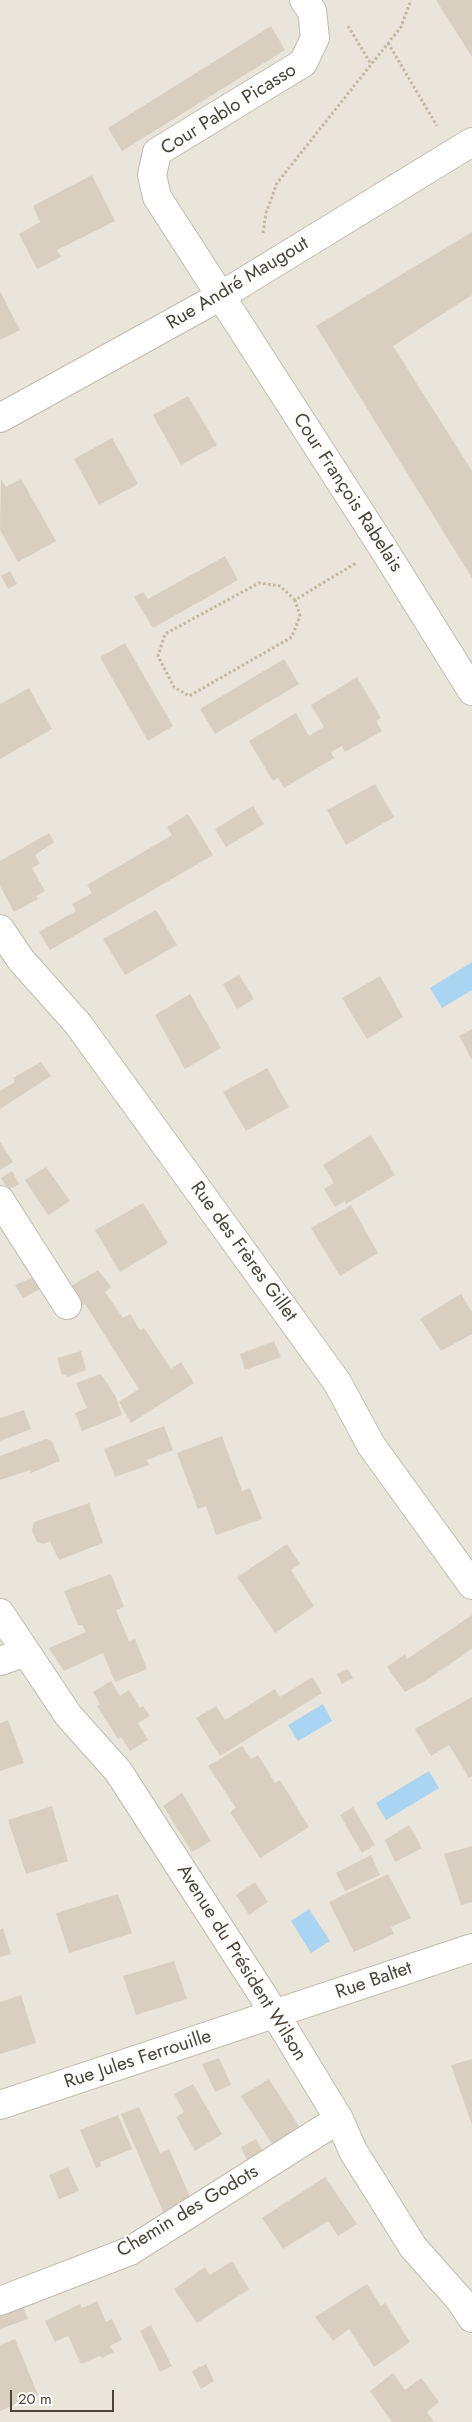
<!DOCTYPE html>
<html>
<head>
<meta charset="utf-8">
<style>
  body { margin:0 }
  #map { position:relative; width:472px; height:2422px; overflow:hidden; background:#f6f3ec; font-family:Jost,sans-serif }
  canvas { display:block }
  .scale { position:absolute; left:10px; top:2390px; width:104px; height:22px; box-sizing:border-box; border:2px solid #4b4439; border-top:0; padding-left:6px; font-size:15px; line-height:18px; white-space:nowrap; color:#4b4439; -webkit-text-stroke:4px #fff; paint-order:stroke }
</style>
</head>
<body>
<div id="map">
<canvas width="472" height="2422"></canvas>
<div class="scale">20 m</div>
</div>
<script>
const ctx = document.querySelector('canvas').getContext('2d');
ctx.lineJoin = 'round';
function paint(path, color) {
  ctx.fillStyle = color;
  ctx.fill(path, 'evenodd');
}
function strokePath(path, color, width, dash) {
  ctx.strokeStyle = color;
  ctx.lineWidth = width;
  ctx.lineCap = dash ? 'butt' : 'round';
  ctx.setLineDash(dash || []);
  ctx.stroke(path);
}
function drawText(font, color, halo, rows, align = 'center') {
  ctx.font = font + ' Jost,sans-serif';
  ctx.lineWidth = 4;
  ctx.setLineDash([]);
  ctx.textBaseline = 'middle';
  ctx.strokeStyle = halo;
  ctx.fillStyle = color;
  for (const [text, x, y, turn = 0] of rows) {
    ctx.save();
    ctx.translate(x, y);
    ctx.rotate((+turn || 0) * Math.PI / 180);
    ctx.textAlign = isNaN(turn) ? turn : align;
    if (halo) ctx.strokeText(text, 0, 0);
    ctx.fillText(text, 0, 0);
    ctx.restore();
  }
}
paint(new Path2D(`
  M0 0H472V2422H0Z`), '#eae5da');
paint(new Path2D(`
  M472 962V990L442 1008 430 988Z
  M323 1704 332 1721 298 1741 288 1725Z
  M429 1771 439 1788 386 1820 376 1803Z
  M309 1909 330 1941 311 1953 291 1921Z`), '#a9d4f2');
paint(new Path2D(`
  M436 0H472V57Z
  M271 26 285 50 122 151 108 128Z
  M92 175 115 221 57 250 61 257 37 269 19 234 40 222 33 206Z
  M472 232V295L393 346 472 471V578L316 326Z
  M0 291 20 330 0 340Z
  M188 396 217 445 181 465 153 415Z
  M112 438 138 484 99 505 74 459Z
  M1 479 6 487 21 479 56 541 18 562 0 530Z
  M225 556 238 580 153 628 134 597 143 592 148 599Z
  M10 571 17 584 8 589 1 576Z
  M125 643 173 726 148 741 100 657Z
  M284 659 299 684 215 734 200 709Z
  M357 677 381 718 376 721 382 731 345 752 342 746 331 752 334 758 284 788 278 778 273 781 249 741 296 713 309 736 324 727 311 705Z
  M29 688 52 729 0 759V704Z
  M375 784 394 817 346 845 327 810Z
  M253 806 264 824 226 847 215 829Z
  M188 814 213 855 50 950 39 932 76 911 72 904 92 893 87 885 172 835 167 827Z
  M49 833 54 842 35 855 40 864 32 868 45 891 36 896 38 899 14 912 0 886V861Z
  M156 910 177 945 125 975 103 939Z
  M239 975 254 999 237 1009 223 984Z
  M380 976 403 1017 367 1039 342 998Z
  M190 994 221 1048 185 1069 155 1015Z
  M472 1029V1060L459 1036Z
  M41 1062 51 1076 0 1109V1091L15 1082 13 1078Z
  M267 1068 289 1107 246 1131 223 1092Z
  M371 1135 395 1175 346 1204 345 1201 335 1207 324 1189 334 1183 323 1165Z
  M0 1142 13 1162 0 1170Z
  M46 1167 70 1201 48 1215 25 1180Z
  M12 1171 19 1184 8 1190 1 1178Z
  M143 1203 168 1243 120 1272 95 1230Z
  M351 1205 378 1253 340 1276 311 1228Z
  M98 1270 111 1287 105 1292 123 1318 130 1314 140 1330 144 1328 171 1369 181 1362 194 1383 131 1423 119 1402 139 1389 85 1304 80 1307 68 1288Z
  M34 1277 40 1289 23 1298 15 1285Z
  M461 1294 472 1312V1334L441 1351 420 1319Z
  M274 1341 281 1357 245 1370 240 1354Z
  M81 1351 86 1370 67 1377 66 1374 62 1375 57 1358Z
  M101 1374 116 1397 122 1415 82 1431 75 1413 87 1408 76 1383Z
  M24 1410 31 1429 0 1441V1418Z
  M164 1426 173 1450 147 1460 149 1465 115 1477 104 1449Z
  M222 1436 242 1491 250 1488 262 1519 216 1535 206 1506 198 1509 177 1453Z
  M46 1439 52 1441 60 1461 31 1473 30 1470 0 1480V1456Z
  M89 1503 103 1543 59 1560 50 1541 44 1544 37 1542 32 1530 34 1522Z
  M287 1544 300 1564 291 1570 314 1606 275 1633 237 1577Z
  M111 1574 124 1607 116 1610 129 1641 135 1639 147 1669 115 1682 103 1653 64 1671 49 1648 86 1632 82 1625H78L64 1591Z
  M472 1615V1649L425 1681 405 1692 387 1667 405 1654 407 1659Z
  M348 1669 353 1678 342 1684 337 1674Z
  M312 1677 322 1693 220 1756 196 1718 216 1706 225 1720 275 1689 280 1697Z
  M111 1681 120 1696 129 1690 140 1708 143 1706 150 1716 138 1723 148 1740 130 1751 121 1737 118 1739 97 1706 100 1704 93 1692Z
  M472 1697V1776L469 1778 449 1745 431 1756 415 1729Z
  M8 1720 24 1763 0 1771V1723Z
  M242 1746 251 1759 258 1755 275 1783 280 1780 309 1827 260 1858 230 1812 236 1808 208 1766Z
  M182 1793 211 1841 192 1852 163 1806Z
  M52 1806 68 1861 26 1874 8 1820Z
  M353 1807 375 1845 362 1853 340 1815Z
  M409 1825 422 1848 395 1862 385 1840Z
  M472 1846V1902L461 1905 444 1854Z
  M371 1855 380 1875 345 1891 336 1873Z
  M388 1874 411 1918 391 1927 394 1934 354 1952 329 1902Z
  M255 1882 268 1902 249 1915 236 1895Z
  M118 1894 132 1933 69 1953 56 1913Z
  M3 1928 11 1954 0 1957V1930Z
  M174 1961 187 1999 136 2015 123 1976Z
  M21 1995 36 2043 0 2054V2002Z
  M219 2058 231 2085 215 2092 202 2064Z
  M472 2059V2125L451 2065Z
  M269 2079 300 2128 273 2145 241 2096Z
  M193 2084 222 2134 195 2151 176 2117 184 2112 174 2094Z
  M139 2107 160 2153 169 2149 192 2201 164 2214 121 2114Z
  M118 2115 132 2149 100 2162 101 2166 96 2168 80 2130Z
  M256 2139 267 2157 250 2167 241 2147Z
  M68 2167 79 2191 59 2199 49 2175Z
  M325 2177 357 2224 338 2236 328 2221 283 2249 262 2218Z
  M232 2261 249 2289 197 2323 174 2289 205 2267 210 2275Z
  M367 2284 381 2306 385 2303 410 2342 374 2367 349 2329 333 2341 315 2317Z
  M97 2301 106 2322 112 2319 122 2340 110 2346 114 2352 102 2358 100 2356 81 2364 68 2336 55 2342 45 2321 80 2304 82 2308Z
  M22 2304 28 2319 0 2329V2313Z
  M151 2325 172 2366 160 2372 140 2331Z
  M15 2339 38 2395 0 2411V2345Z
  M206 2364 214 2381 201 2389 192 2371Z
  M393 2373 405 2390 421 2378 439 2402 427 2412 434 2422H392L370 2391Z`), '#d8cfc1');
const minor = new Path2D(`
  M304 0 312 11 315 38 303 63 157 152 152 175 157 197 383 548 472 691
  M0 418 219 297 472 142
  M0 929 21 960 78 1024 337 1382 371 1445 472 1585
  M0 1200 67 1305
  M0 1613 68 1715 118 1771 275 2014 339 2119 353 2151 413 2247 460 2300 472 2318
  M0 1661 26 1652
  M0 2105 472 1948
  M0 2301 130 2251 339 2119`);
strokePath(minor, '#c2bbae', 30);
strokePath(new Path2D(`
  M348 26 371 64
  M388 43 437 126
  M263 233 266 213 277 183 401 27 411 0
  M295 600 280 586 259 583 165 634 158 656 174 687 189 696 292 637 300 616 295 600 356 563`), '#c4b79f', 3, [2.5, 2.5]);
strokePath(minor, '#fff', 28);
drawText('19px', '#4b4439', '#fff', [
  ["Cour Pablo Picasso",229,110,-32],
  ["Rue André Maugout",238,284,-31],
  ["Cour François Rabelais",347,493,57],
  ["Rue des Frères Gillet",243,1252,54],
  ["Avenue du Président Wilson",241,1963,58],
  ["Rue Baltet",374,1981,-19],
  ["Rue Jules Ferrouille",138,2060,-18],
  ["Chemin des Godots",188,2212,-31]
]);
</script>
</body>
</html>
